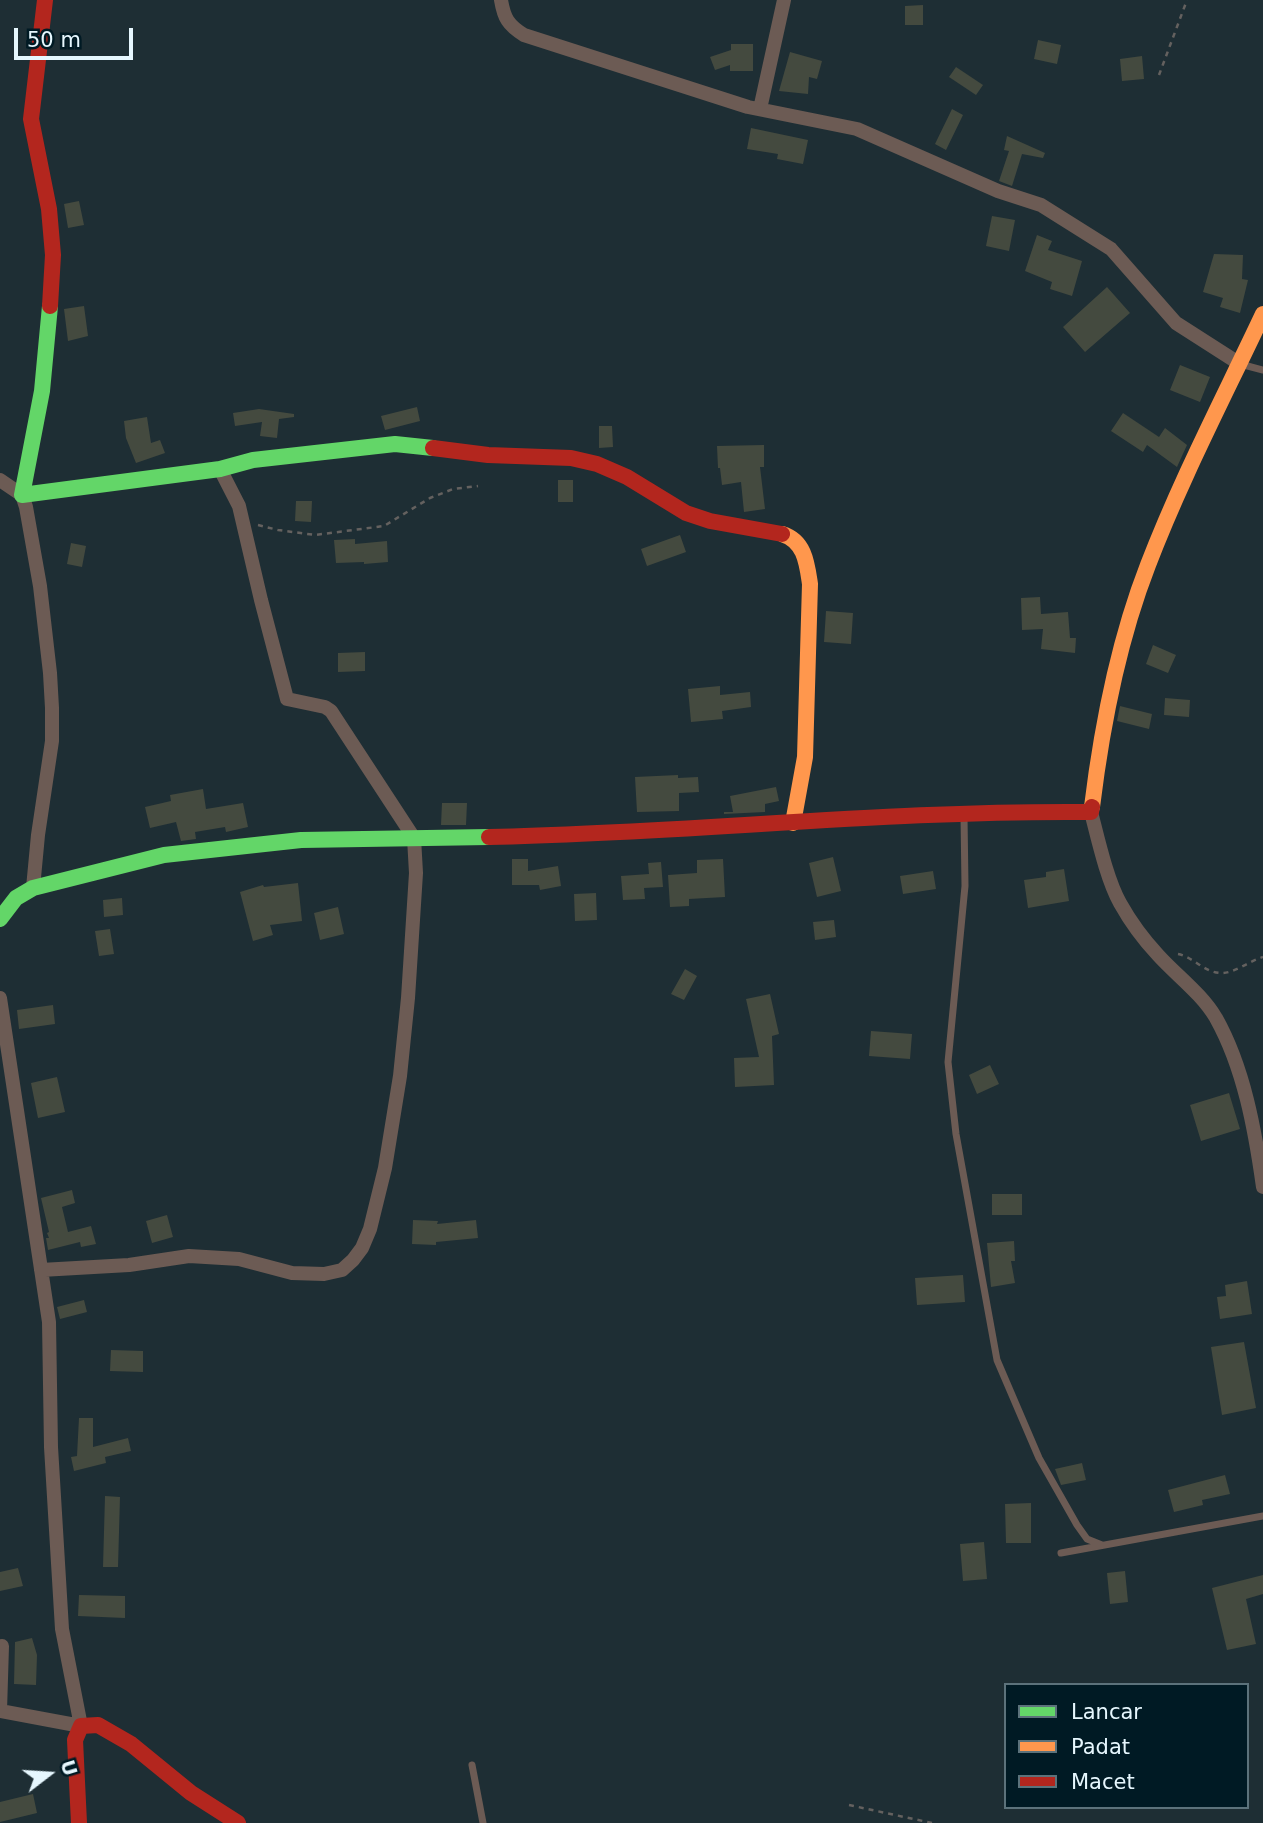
<!DOCTYPE html>
<html>
<head>
<meta charset="utf-8">
<style>
  body { margin:0 }
  #map { position:relative; width:1263px; height:1823px; overflow:hidden; background:#1e2e34; font-family:"DejaVu Sans",sans-serif }
  canvas { display:block }
  .legend { position:absolute; left:1004px; top:1683px; width:245px; height:126px; box-sizing:border-box; background:#001a24; border:2px solid #5c727b; margin:0; padding:9px 12px; list-style:none; font-size:21px; color:#e6f7fe }
  .legend li { display:flex; align-items:center; gap:14px; height:35px }
  .legend b { width:35px; border:2px solid #5c727b }
  .north { position:absolute; left:14px; top:1739px; width:70px; height:70px; -webkit-text-stroke:5px #001a24; paint-order:stroke; rotate:73deg; font-size:19px; font-weight:700; line-height:28px; text-align:center; color:#e6f7fe }
  .north::after { content:''; display:block; margin:auto; width:24px; height:32px; background:#e6f7fe; clip-path:polygon(50% 0,100% 100%,50% 72%,0 100%) }
  .scale { position:absolute; left:14px; top:28px; width:119px; height:32px; box-sizing:border-box; border:4px solid #e6f7fe; border-top:0; padding-left:9px; font-size:21px; line-height:24px; white-space:nowrap; color:#e6f7fe; -webkit-text-stroke:5px #001a24; paint-order:stroke }
</style>
</head>
<body>
<div id="map">
<canvas width="1263" height="1823"></canvas>
<ul class="legend">
<li><b style="height:9px;background:#63d668"></b>Lancar</li>
<li><b style="height:9px;background:#ff974d"></b>Padat</li>
<li><b style="height:9px;background:#b3261e"></b>Macet</li>
</ul>
<div class="north">U</div>
<div class="scale">50 m</div>
</div>
<script>
const ctx = document.querySelector('canvas').getContext('2d');
ctx.lineJoin = 'round';
function paint(path, color) {
  ctx.fillStyle = color;
  ctx.fill(path, 'evenodd');
}
function strokePath(path, color, width, dash) {
  ctx.strokeStyle = color;
  ctx.lineWidth = width;
  ctx.lineCap = dash ? 'butt' : 'round';
  ctx.setLineDash(dash || []);
  ctx.stroke(path);
}
paint(new Path2D(`
  M923 5V25H905V6Z
  M1038 40 1061 45 1057 64 1034 59Z
  M731 44H753V71H730V65L715 70 710 57 731 50Z
  M790 52 822 61 817 79 809 77 808 94 779 91Z
  M1142 56 1144 79 1122 81 1120 59Z
  M956 67 983 85 976 95 949 77Z
  M952 109 963 115 946 150 935 144Z
  M751 128 808 140 803 164 777 159 778 154 747 149Z
  M1007 136 1045 153 1043 158 1022 154 1012 186 999 181 1009 151 1004 150Z
  M79 201 84 225 68 228 64 204Z
  M992 216 1015 220 1009 251 986 246Z
  M1037 235 1052 241 1048 250 1082 261 1072 296 1050 289 1052 282 1025 271Z
  M1214 254 1243 255 1242 279 1248 280 1240 313 1220 307 1223 298 1203 292Z
  M1107 287 1130 313 1085 352 1063 327Z
  M84 306 88 336 68 341 64 309Z
  M1180 365 1210 377 1200 402 1170 390Z
  M417 407 420 421 385 430 381 416Z
  M259 409 294 414V417L279 419 277 438 260 436 262 422 235 426 233 413Z
  M1123 413 1159 437 1165 428 1187 445 1177 467 1147 445 1143 452 1111 431Z
  M147 417 151 443 160 440 165 453 136 463 126 438 124 421Z
  M599 426H612L613 447 599 448Z
  M764 445V467H760L765 509 744 512 741 482 722 485 720 468H718L717 446Z
  M558 480H573V502H558Z
  M296 501H312L311 522 295 521Z
  M680 535 686 552 647 566 641 549Z
  M355 539V544L387 541 388 562 364 564V562L336 563 334 540Z
  M71 543 86 546 82 567 67 564Z
  M1040 597 1041 614 1068 612 1070 638H1076L1075 653 1041 649 1043 629 1022 630 1021 598Z
  M826 611 853 613 851 644 824 642Z
  M1153 645 1176 655 1168 673 1146 664Z
  M365 652V671L338 672V653Z
  M720 686V695L750 692 751 707 722 711 723 719 691 722 688 689Z
  M1165 698 1190 700 1189 717 1164 715Z
  M1120 706 1152 714 1149 729 1117 721Z
  M678 775V778L698 777 699 792 679 793V811L637 812 635 777Z
  M776 787 779 801 765 804V812L724 814V812H733L730 796Z
  M203 789 206 809 243 803 248 827 226 832 225 827 195 832 196 839 181 841 176 822 150 828 145 807 171 801 170 795Z
  M442 803H467L466 825H441Z
  M833 857 841 891 817 897 809 863Z
  M512 859H528V871L558 866 561 886 540 890 539 885H512Z
  M723 859 725 897 689 899V906L670 907 668 875 697 873V860Z
  M661 862 663 887 644 888 645 899 623 900 621 876 649 874 648 863Z
  M1064 869 1069 901 1028 908 1024 880 1046 877V872Z
  M933 871 936 889 903 894 900 876Z
  M298 883 302 921 270 925 273 935 253 941 240 892 263 885 264 887Z
  M596 893 597 920 575 921 574 894Z
  M122 898 123 915 104 917 103 900Z
  M338 907 344 934 320 940 314 913Z
  M834 920 836 937 815 940 813 922Z
  M110 929 114 954 99 956 95 931Z
  M685 969 697 976 684 1000 671 994Z
  M770 994 779 1034 772 1036 774 1085 735 1087 734 1058 759 1057 746 999Z
  M53 1005 55 1024 19 1029 17 1010Z
  M871 1031 912 1034 910 1059 869 1056Z
  M990 1065 999 1084 977 1094 969 1075Z
  M57 1077 65 1112 38 1118 31 1083Z
  M1229 1093 1240 1129 1201 1141 1190 1105Z
  M72 1190 75 1203 62 1207 68 1232 91 1226 96 1244 81 1247 80 1242 48 1250 46 1238H49L47 1233 49 1232 41 1198Z
  M992 1194H1022V1215H992Z
  M167 1215 173 1237 152 1243 146 1221Z
  M413 1220 438 1221 437 1224 476 1220 478 1238 436 1242V1245L412 1244Z
  M1014 1241 1015 1261H1011L1015 1283 991 1287 987 1243Z
  M963 1275 965 1302 917 1305 915 1278Z
  M1247 1281 1252 1314 1220 1319 1217 1297 1226 1296 1225 1285Z
  M84 1300 87 1312 60 1319 57 1307Z
  M1244 1342 1256 1408 1222 1415 1211 1347Z
  M111 1350 143 1351V1372L110 1371Z
  M79 1418H93V1447L128 1438 131 1451 105 1457 106 1463 74 1471 71 1457 77 1456Z
  M1082 1463 1086 1480 1061 1485 1055 1469Z
  M1225 1475 1230 1494 1202 1500 1203 1505 1174 1512 1168 1490Z
  M105 1496 120 1497 118 1567H103Z
  M1031 1503V1543H1006L1005 1504Z
  M984 1542 987 1579 963 1581 960 1544Z
  M18 1568 23 1586 0 1591V1572Z
  M1125 1571 1128 1602 1110 1604 1107 1573Z
  M1263 1575V1594L1246 1599 1256 1644 1227 1650 1212 1588Z
  M79 1595 125 1596V1618L78 1616Z
  M32 1638 37 1655 36 1685 14 1684 15 1642Z
  M33 1794 37 1813 0 1822V1802Z`), '#444a3f');
strokePath(new Path2D(`
  M1159 75 1187 0
  M258 525 278 530 315 535 384 526 430 498 453 489 478 486
  M1178 954C1193 957 1204 972 1220 973 1234 974 1249 961 1263 957
  M849 1805 932 1823`), '#64615f', 2.5, [5, 5]);
strokePath(new Path2D(`
  M1240 364 1263 370
  M964 816 965 886 948 1062 956 1134 997 1360 1039 1458 1077 1525 1087 1539 1102 1545
  M1061 1553 1263 1516
  M472 1765 483 1823`), '#6c5b54', 7);
strokePath(new Path2D(`
  M501 0C504 18 508 25 524 35L748 107 857 129 998 191 1041 205 1111 249 1176 323 1240 364
  M760 109 784 0
  M0 480 22 495 26 507 40 586 50 673 52 708V741L38 835 33 888
  M1091 812C1098 839 1107 880 1120 903 1130 921 1144 940 1158 955 1177 976 1201 993 1216 1018 1244 1068 1255 1130 1263 1187
  M0 998 49 1322 51 1447 62 1629 81 1726 0 1711 2 1646
  M41 1270 129 1265 189 1256 239 1259 292 1273 324 1274 342 1270 353 1260 362 1248 370 1229 385 1168 400 1076 408 998 416 873 414 838 331 711 325 707 287 699 261 600 239 506 220 469`), '#6c5b54', 14);
strokePath(new Path2D(`
  M50 306 42 391 22 495 220 469 253 460 395 444 433 448
  M0 919 16 898 33 888 164 855 301 840 489 837`), '#63d668', 16);
strokePath(new Path2D(`
  M782 534C805 541 807 564 810 584L805 757 793 823
  M1092 807C1102 725 1118 642 1148 565 1181 479 1224 397 1263 314`), '#ff974d', 16);
strokePath(new Path2D(`
  M45 0 31 119 49 209 53 255 50 306
  M433 448 488 455 571 458 597 464 627 477 686 513 710 521 782 534
  M489 837C690 833 890 810 1091 812L1092 807
  M79 1823 75 1740 81 1726 98 1725 131 1744 191 1793 238 1823`), '#b3261e', 16);
</script>
</body>
</html>
